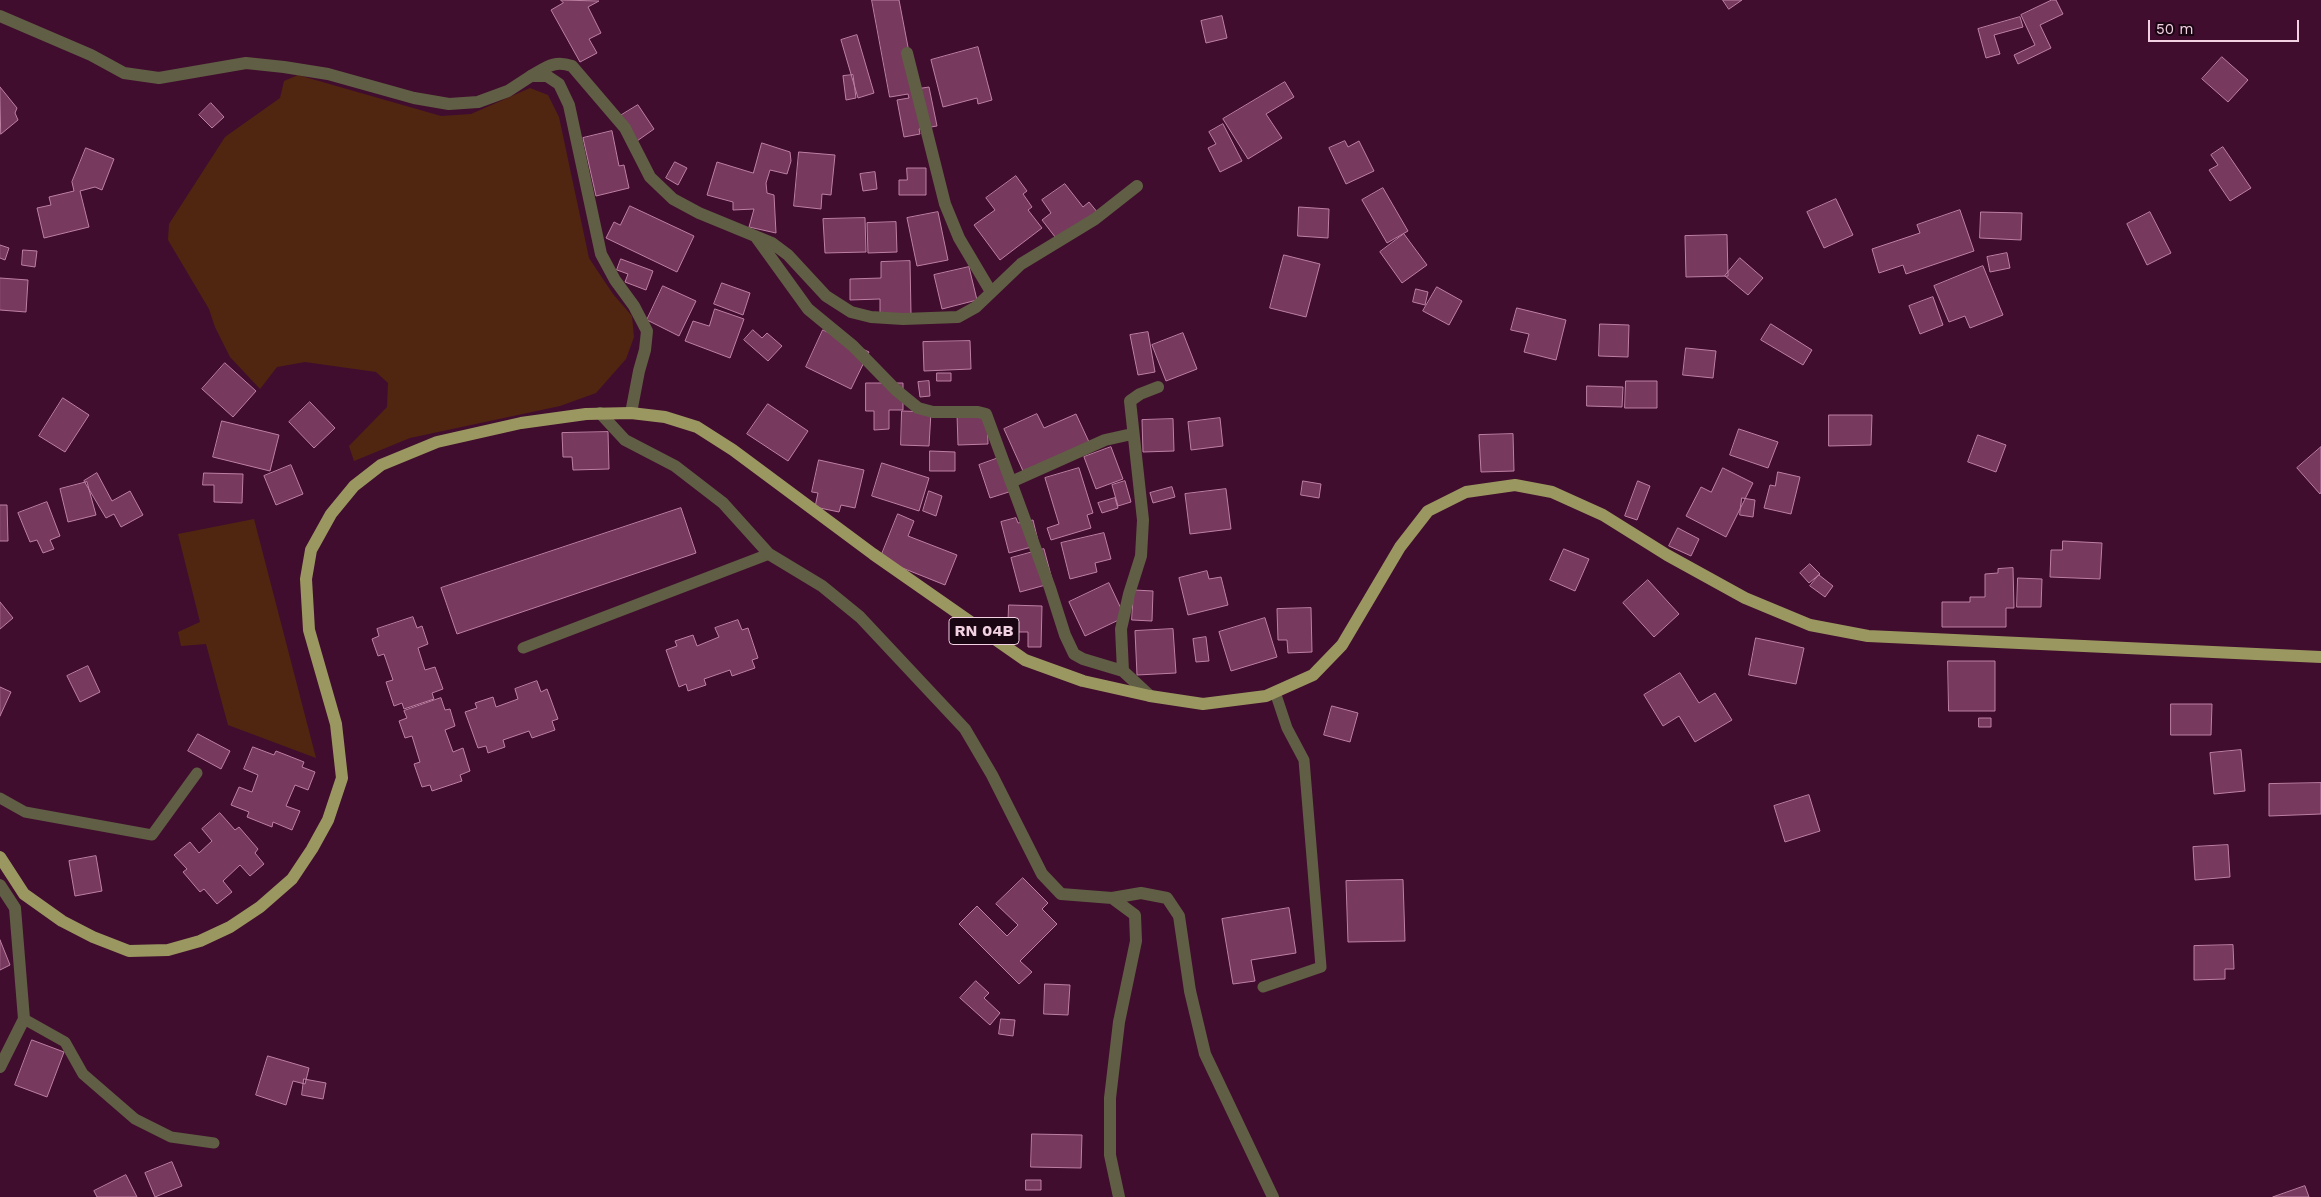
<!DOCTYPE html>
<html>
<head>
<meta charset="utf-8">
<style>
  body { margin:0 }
  #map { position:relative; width:2321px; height:1197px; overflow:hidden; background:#400d2e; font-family:"Work Sans",sans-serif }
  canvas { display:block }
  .scale { position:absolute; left:2148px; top:20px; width:151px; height:22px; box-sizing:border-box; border:2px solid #f2d1e3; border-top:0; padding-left:6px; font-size:15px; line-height:18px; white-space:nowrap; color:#f2d1e3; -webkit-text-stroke:4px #1a0512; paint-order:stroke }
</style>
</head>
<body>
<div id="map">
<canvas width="2321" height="1197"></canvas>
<div class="scale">50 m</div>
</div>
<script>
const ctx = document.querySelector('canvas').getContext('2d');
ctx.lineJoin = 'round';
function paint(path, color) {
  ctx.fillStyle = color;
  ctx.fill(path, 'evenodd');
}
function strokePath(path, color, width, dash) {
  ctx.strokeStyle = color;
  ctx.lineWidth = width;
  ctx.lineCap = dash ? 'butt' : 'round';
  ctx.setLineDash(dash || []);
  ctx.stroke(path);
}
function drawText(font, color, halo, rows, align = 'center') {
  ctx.font = font + ' "Work Sans",sans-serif';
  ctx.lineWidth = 4;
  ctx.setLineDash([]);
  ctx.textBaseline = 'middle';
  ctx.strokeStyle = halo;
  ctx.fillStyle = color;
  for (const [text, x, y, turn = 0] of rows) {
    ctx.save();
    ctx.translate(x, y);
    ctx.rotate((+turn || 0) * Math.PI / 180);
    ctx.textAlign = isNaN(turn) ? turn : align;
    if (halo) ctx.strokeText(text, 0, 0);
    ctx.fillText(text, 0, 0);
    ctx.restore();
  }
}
paint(new Path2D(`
  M298 75 441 116 471 114 530 88 548 95 559 117 589 258 613 294 632 316 634 337 626 359 596 393 560 406 410 438 354 461 349 446 387 407 388 383 376 372 305 362 277 367 260 389 230 357 215 327 209 309 168 240 169 224 225 137 280 98 284 81Z
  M254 519 316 758 228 725 206 644 181 646 178 632 200 622 178 534Z`), '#512610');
const building = new Path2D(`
  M561 0 599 1 588 7 601 33 589 39 597 53 580 62 551 10 563 3Z
  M872 0H899L916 89 929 87 937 126 919 129 920 134 904 137 897 100 909 98 908 94 890 97Z
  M1723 0H1742L1729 9Z
  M2052 0H2056L2063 14 2040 25 2051 48 2018 64 2014 55 2035 45 2021 15Z
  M1222 16 1227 38 1206 43 1201 21Z
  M2020 17 2023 27 1994 35 2000 54 1986 58 1978 29Z
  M857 35 874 93 858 98 841 40Z
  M978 47 992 100 978 104 977 98 943 107 931 60Z
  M2222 57 2248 80 2228 102 2202 79Z
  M853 75 856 98 846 100 843 76Z
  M1285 82 1294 97 1266 114 1282 138 1248 159 1223 119Z
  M0 87 17 108 15 113 18 120 1 134Z
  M211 103 224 117 212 128 199 115Z
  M638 105 654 129 637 141 620 116Z
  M1223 124 1242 161 1220 172 1208 148 1216 144 1209 132Z
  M612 131 619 166 624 165 629 188 596 196 583 138Z
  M1345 141 1348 147 1359 141 1374 171 1346 184 1329 148Z
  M762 143 790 152 791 161 787 174 770 170 766 183 767 193 774 195 776 233 749 227 754 209 733 210V202L707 195 717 162 753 173Z
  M2223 147 2251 188 2230 201 2209 170 2218 165 2211 155Z
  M86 148 114 159 102 190 95 187 80 191 89 227 44 238 37 208 51 205 49 197 74 191 72 182Z
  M799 152 835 155 831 195 822 194 821 209 794 206Z
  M675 162 687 168 678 185 666 178Z
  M907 168H926V195H899V180H907Z
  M875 172 877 189 863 191 860 174Z
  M1016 176 1027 191 1023 194 1032 207 1028 210 1042 228 1000 260 974 225 995 210 986 198Z
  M1065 184 1083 207 1089 202 1098 213 1059 242 1042 220 1051 213 1042 200Z
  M1383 188 1408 231 1387 243 1362 200Z
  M1836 199 1853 235 1824 248 1807 212Z
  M630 206 694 236 677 272 606 238 614 222 620 225Z
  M1299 207 1329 209 1328 238 1298 236Z
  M1960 210 1974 251 1906 274 1903 265 1879 273 1872 249 1920 233 1917 225Z
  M938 212 948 260 917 266 907 218Z
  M1981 212 2022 213 2021 240 1980 238Z
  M2150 212 2171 253 2147 265 2127 224Z
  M865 218 866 252 825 253 823 219Z
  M896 222 897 252 868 253 867 223Z
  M1404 234 1427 265 1402 283 1380 252Z
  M1727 235 1728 276 1686 277 1685 236Z
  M0 245 9 248 5 260 0 258Z
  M23 250 37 251 35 267 22 265Z
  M2007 253 2010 268 1990 272 1987 257Z
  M1284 255 1320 264 1306 317 1270 308Z
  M1740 258 1763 278 1748 295 1725 276Z
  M621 259 653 271 646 290 625 282 628 274 617 270Z
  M910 261 911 314H880V299L850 300V279L881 278V262Z
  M1983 266 2003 315 1970 328 1965 316 1949 322 1934 286Z
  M969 267 977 300 942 309 934 275Z
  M0 278 28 280 26 312 0 310Z
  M722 283 750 293 743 315 714 304Z
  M663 286 696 301 679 336 647 320Z
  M1437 287 1462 301 1449 325 1423 311Z
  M1416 289 1428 292 1425 305 1413 302Z
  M1933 297 1943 325 1920 334 1909 306Z
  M1517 308 1566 320 1556 360 1524 352 1529 334 1511 330Z
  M715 309 744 319 730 358 685 341 693 321 709 326Z
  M1600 324 1629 325 1628 357 1599 356Z
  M1771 324 1812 350 1803 365 1761 340Z
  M753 330 762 338 767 333 782 346 768 361 744 340Z
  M823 330 869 352 851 389 806 367Z
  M1148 332 1155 372 1138 375 1130 335Z
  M1183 333 1197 369 1166 381 1152 345Z
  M970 341 971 369 924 371 923 342Z
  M1686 348 1716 351 1713 378 1683 375Z
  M225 363 256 391 233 417 202 389Z
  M937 373H951V381H937Z
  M929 381 930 396 920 397 918 382Z
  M1626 381H1657V408H1625Z
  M866 383H903V410H889V429L874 430V411H866Z
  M1587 386 1623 387 1622 407 1587 406Z
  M63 398 89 415 65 452 39 436Z
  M310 402 335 428 314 448 289 422Z
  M768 404 808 431 788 461 747 434Z
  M902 411 931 412 929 446 901 445Z
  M987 413 988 444 958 445 957 414Z
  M1037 414 1044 428 1076 414 1089 442 1023 471 1004 429Z
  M1829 415H1872L1871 445 1829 446Z
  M1220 418 1223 446 1191 450 1188 422Z
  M1173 419 1174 451 1143 452 1142 420Z
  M222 421 279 435 270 471 213 457Z
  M1739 429 1778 442 1768 468 1730 455Z
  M608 432 609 469 573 470 572 457H563L562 433Z
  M1513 434 1514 471 1481 472 1479 435Z
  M1978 435 2006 445 1996 472 1968 462Z
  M1111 447 1123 479 1096 489 1084 457Z
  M2321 447V492L2320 494 2297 468Z
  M930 451 955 452V471H930Z
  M1004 456 1015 490 990 498 979 465Z
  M819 460 864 470 855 508 841 505 839 512 815 507 818 493 812 492Z
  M882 463 929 478 919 511 872 496Z
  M291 465 303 494 276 505 264 476Z
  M1079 468 1093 513 1087 515 1091 528 1051 540 1047 528 1059 524 1045 478Z
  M1723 468 1753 483 1726 537 1686 516 1701 487 1711 492Z
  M1778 472 1800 477 1791 514 1764 508 1770 485 1775 486Z
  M97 473 112 501 130 491 143 515 121 527 114 514 106 518 84 481Z
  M204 473 243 474 242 503 214 502V485H203Z
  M1125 481 1131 502 1118 506 1112 485Z
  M1303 481 1321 484 1319 498 1301 495Z
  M1638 481 1650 486 1637 520 1625 516Z
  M87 482 96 515 68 522 60 489Z
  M1172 487 1175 497 1153 503 1150 493Z
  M1226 489 1231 529 1190 534 1185 494Z
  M929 491 942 496 936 516 923 511Z
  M1115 498 1118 508 1102 513 1098 503Z
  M1742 498 1755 500 1753 517 1740 515Z
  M47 502 60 536 50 540 54 549 43 553 37 540 30 542 18 513Z
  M0 505H7L8 541H0Z
  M681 508 696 553 457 634 441 588Z
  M898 514 914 521 908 536 957 555 945 585 880 559Z
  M1016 518 1018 523 1033 520 1039 545 1009 553 1001 522Z
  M1678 528 1699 539 1691 556 1669 546Z
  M1104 533 1111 559 1095 563 1097 572 1070 579 1061 543Z
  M2063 541 2102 543 2100 579 2050 577 2051 550H2062Z
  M1044 549 1053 583 1020 592 1011 558Z
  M1564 549 1589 559 1575 591 1550 580Z
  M1810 564 1820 574 1809 583 1800 573Z
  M2013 568 2014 608H2006V627H1942V602H1970V597H1985V574L1998 573V569Z
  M1207 571 1209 579 1221 577 1228 605 1188 615 1179 578Z
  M1819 575 1833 586 1825 597 1810 586Z
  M2018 578 2042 579 2041 607H2017Z
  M1648 580 1679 614 1654 637 1623 603Z
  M1109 583 1125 617 1085 636 1069 602Z
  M1134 590 1153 591 1152 621 1132 620Z
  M0 602 13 618 0 629Z
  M1009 605 1042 606 1041 647H1028V632H1008Z
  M1311 608 1312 652 1288 653 1287 640H1278L1277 609Z
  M413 617 417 628 422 626 428 644 418 648 425 670 435 667 443 689 432 693 434 699 404 709 402 703 394 706 386 682 393 680 384 654 378 656 372 639 379 636 377 629Z
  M1265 618 1277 657 1231 671 1219 632Z
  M738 620 742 630 748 628 758 658 752 660 755 668 732 676 730 670 704 679 706 685 688 691 686 684 679 687 666 650 677 646 675 641 693 635 697 646 719 637 715 628Z
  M1173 629 1176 673 1137 675 1135 631Z
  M1206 637 1209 661 1196 662 1193 639Z
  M1756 638 1804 648 1796 684 1749 675Z
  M1948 661H1995V711H1949Z
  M88 666 100 692 80 702 67 676Z
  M1680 673 1699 703 1715 693 1732 720 1695 742 1679 716 1663 726 1644 695Z
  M537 681 541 692 547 689 558 719 552 721 555 730 532 738 529 731 503 740 505 747 488 753 486 746 478 748 465 712 477 708 475 703 493 697 496 707 518 699 515 689Z
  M0 687 11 692 0 716Z
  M441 698 445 710 450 709 455 726 445 730 453 752 463 748 470 771 460 775 462 781 432 791 430 785 422 787 414 764 420 762 412 736 405 738 399 721 407 718 404 711Z
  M2171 704H2212L2211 735H2171Z
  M1332 706 1358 713 1350 742 1324 735Z
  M1979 718H1991V727H1979Z
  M198 734 230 751 221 769 188 751Z
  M253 747 274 755 276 751 304 762 302 767 315 772 308 790 295 785 286 806 300 811 292 830 273 822 272 827 247 817 249 812 231 805 239 787 252 792 258 775 244 769Z
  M2241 750 2245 791 2214 794 2210 753Z
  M2321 783V814L2269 816V784Z
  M1809 795 1820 831 1785 842 1774 806Z
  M220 813 235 830 239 827 258 849 255 853 264 864 250 876 240 865 223 881 232 892 217 904 204 889 200 892 183 872 187 869 174 855 190 842 199 853 212 841 202 829Z
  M2228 845 2230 877 2195 880 2193 847Z
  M96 856 102 891 75 896 69 861Z
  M1023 878 1048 903 1042 909 1057 924 1020 961 1032 972 1019 984 959 924 977 906 1007 936 1018 925 996 904Z
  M1403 880 1405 941 1348 942 1346 881Z
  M1289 908 1296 953 1251 960 1255 981 1233 984 1222 919Z
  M0 940 10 965 0 970Z
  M2233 945 2234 969H2225V979L2194 980V946Z
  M976 981 989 993 984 998 1000 1013 990 1025 960 998Z
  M1045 984 1070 985 1068 1015 1044 1014Z
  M1001 1019 1015 1020 1013 1036 999 1034Z
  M32 1040 64 1052 47 1097 15 1085Z
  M268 1056 309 1068 305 1084 293 1081 286 1105 256 1095Z
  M304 1079 326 1083 323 1099 302 1095Z
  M1032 1134 1082 1135 1081 1168 1031 1167Z
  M172 1162 182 1186 155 1197 145 1173Z
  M126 1175 137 1197H97L94 1191Z
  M1026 1180H1041V1190H1026Z
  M2305 1186 2309 1197H2273Z`);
paint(building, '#77395e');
strokePath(building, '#bd80a3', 1);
strokePath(new Path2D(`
  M523 648 769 554
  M0 798 25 812 152 835 197 773
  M1263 987 1321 967 1304 760 1287 728 1275 692
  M24 1019 65 1042 83 1074 135 1119 171 1137 214 1143`), '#605e44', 11);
strokePath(new Path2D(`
  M907 53 945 204 959 238 991 292
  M531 76C547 67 554 60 572 66L625 128 650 177 673 199 699 213 772 243 788 255 826 296 851 312 871 317 903 319 958 317 976 307 1021 264 1095 219 1137 186
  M756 237 808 309 853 346 896 390 918 408 933 412H978L986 414 1050 588 1065 635 1074 654 1083 659 1123 671
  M600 413 625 440 675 466 723 503 769 554 822 586 860 617 965 729 992 775 1042 874 1061 894 1112 898 1135 915 1136 941 1119 1022 1110 1098V1155L1119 1197
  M1011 482 1105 440 1132 434
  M1150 696 1123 671 1121 629 1129 594 1141 556 1143 520 1130 401 1140 394 1158 387
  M0 885 15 908 24 1019 0 1067
  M1112 898 1141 893 1167 898 1179 916 1190 991 1205 1054 1273 1197`), '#605e44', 12);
strokePath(new Path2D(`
  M0 16 91 55 124 73 159 78 246 63 284 67 328 74 414 98 449 104 478 102 508 91 531 76H547L559 84 569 105 601 254 615 280 634 306 647 331 645 350 639 371 631 413`), '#605e44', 12);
strokePath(new Path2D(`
  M0 857 24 894 62 921 93 937 129 951 168 950 200 941 230 927 260 907 292 879 312 849 328 820 342 778 336 724 309 630 306 579 311 550 331 514 354 486 381 465 437 442 521 423 586 414 631 413 665 417 697 427 733 450 873 554 1025 660 1083 681 1150 696 1203 704 1266 696 1313 675 1342 645 1400 547 1428 511 1466 492 1515 485 1552 492 1603 515 1667 555 1745 598 1810 625 1868 636 2321 657`), '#9b9760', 12);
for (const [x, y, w] of [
  [984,631,70]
]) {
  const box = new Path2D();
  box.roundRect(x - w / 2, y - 13.5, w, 27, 4);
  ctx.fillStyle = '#1a0512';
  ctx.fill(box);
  strokePath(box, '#f2d1e3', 1);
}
drawText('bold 16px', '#f2d1e3', null, [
  ["RN 04B",984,631]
]);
</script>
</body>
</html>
